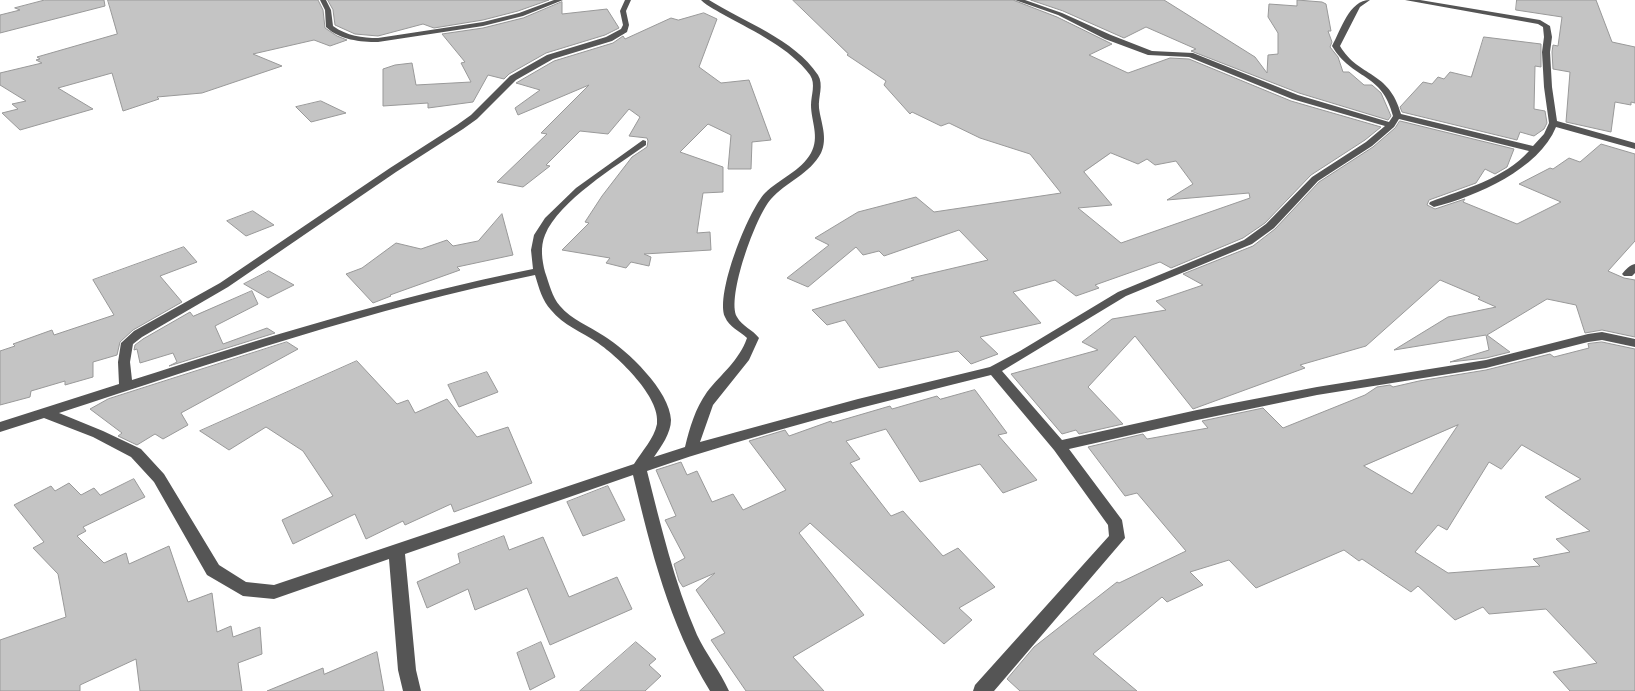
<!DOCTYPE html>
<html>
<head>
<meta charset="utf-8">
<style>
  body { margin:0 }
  canvas { display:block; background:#fff }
</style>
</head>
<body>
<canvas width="1635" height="691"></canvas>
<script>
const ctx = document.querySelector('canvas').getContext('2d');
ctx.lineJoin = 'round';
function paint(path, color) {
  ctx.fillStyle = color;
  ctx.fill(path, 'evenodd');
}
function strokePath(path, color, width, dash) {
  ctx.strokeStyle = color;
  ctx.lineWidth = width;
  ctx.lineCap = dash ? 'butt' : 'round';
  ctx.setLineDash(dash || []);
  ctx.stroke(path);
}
const building = new Path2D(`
  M45 0H104L105 6 0 33V15L20 10 15 8Z
  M108 0H318L323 10 325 28 337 36 347 40 330 46 314 40 253 54 282 66 202 93 157 97 159 99 123 111 112 73 58 88 93 109 20 130 2 113 18 109 12 104 26 101 0 85V73L42 63 36 60 40 59 37 57 117 34Z
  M328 0H549L518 11 483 20 434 28 423 24 378 36 355 34 335 25 333 10Z
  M793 0H1013L1057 17 1112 44 1089 55 1128 73 1170 58 1189 59 1291 101 1381 127 1365 140 1311 175 1265 223 1243 238 1171 268 1160 262 1095 285 1099 288 1076 296 1055 280 1013 292 1041 323 980 337 998 354 971 364 958 351 879 368 845 320 827 325 812 310 914 280 911 278 988 260 959 230 884 256 879 251 863 255 856 247 808 287 787 278 829 245 815 238 858 212 916 197 934 212 1061 193 1030 154 980 138 949 123 941 126 912 112 910 114 884 85 886 81 847 55 848 54ZM1111 153 1138 164 1147 159 1155 165 1176 161 1193 184 1167 200 1249 193 1250 198 1121 243 1078 208 1112 205 1084 172Z
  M1031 0H1164L1255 57 1267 73 1268 55 1278 54V33L1268 17 1269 4 1297 6V0L1322 2 1326 4 1331 31H1328L1332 42 1330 47 1338 57 1343 72H1349L1364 85H1372L1381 93 1391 116 1388 120 1299 93 1191 51 1196 49 1146 27 1124 38 1063 11Z
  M1517 0H1596L1612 42 1635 47V103L1631 102V105L1615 102 1611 132 1566 122 1570 72 1553 69 1552 52 1553 45 1558 46 1562 17 1516 10Z
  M562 2V14L607 9 619 28 605 35 546 53 509 74 504 79 488 75 473 102 428 108V103L383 106V69L395 65 412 63 416 85 471 82 461 63 465 62 442 34 483 28 523 18Z
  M704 13 717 19 699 67 721 83 749 80 771 140 752 142 751 169H728L731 135 708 124 680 152 723 167V192L703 193 697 233 710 232 711 250 644 254 651 257 649 266 631 262 626 268 606 263 610 258 562 250 589 223 585 222 602 196 632 157 647 147 648 141 647 138 629 136 640 117 629 109 608 134 580 131 546 165 550 166 523 187 497 182 547 134 541 133 589 85 518 115 515 108 540 90 516 83 554 61 613 43 623 36 625 39 671 18 678 20Z
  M1484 37 1541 44V67L1535 66 1534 109 1545 111 1547 123 1544 129 1534 136 1520 132 1517 140 1402 112 1400 107 1423 82 1432 84 1438 77 1444 79 1450 72 1471 77Z
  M321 101 346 113 311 122 296 107Z
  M1400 121 1514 149 1507 167 1495 174 1485 169 1476 183 1429 200 1427 205 1435 209 1465 199 1463 202 1517 224 1561 202 1519 184 1550 168 1553 169 1569 158 1580 162 1601 144 1635 154V241L1608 271 1624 278 1635 280V337L1602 330 1585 333 1576 305 1547 299 1487 335 1510 352 1486 358 1450 362 1489 350 1486 335 1394 350 1448 317 1496 307 1478 299 1480 297 1440 280 1366 346 1300 365 1305 368 1193 409 1135 336 1088 387 1123 424 1079 434 1076 430 1062 434 1011 374 1098 350 1082 342 1112 319 1166 310 1156 301 1203 285 1183 274 1253 246 1275 229 1319 182 1373 147 1395 128Z
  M253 211 274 225 246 236 227 221Z
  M502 214 513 255 457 267 460 270 390 295 391 296 373 303 346 274 362 268 396 243 421 249 447 240 453 246 478 241Z
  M184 247 197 262 160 276 182 302 133 330 120 342 117 355 93 362V377L65 385V381L31 391 30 397 0 405V351L15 346 13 344 52 330 54 335 114 315 93 280Z
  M269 271 294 285 268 298 244 284Z
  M252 291 258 304 215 326 223 344 267 328 275 333 169 366 177 362 173 353 140 363 137 349 134 350 135 345 143 339 190 312 193 316Z
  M287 342 298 349 181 413 188 425 163 439 155 434 137 445 118 436 122 433 90 409 108 399Z
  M1602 342 1635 349V691H1570L1553 672 1597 663 1546 609 1489 614 1483 607 1455 620 1418 586 1411 592 1362 559 1359 561 1344 550 1256 588 1229 560 1190 572 1203 585 1167 602 1162 597 1093 654 1137 691H1020L1007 679 1034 647 1117 582 1119 583 1186 551 1137 493 1125 496 1088 447 1143 434 1147 439 1208 428 1202 421 1263 408 1283 428 1365 395 1377 387 1390 385 1393 387 1419 381 1486 370 1550 354 1554 357 1589 348 1588 344ZM1458 425 1412 494 1364 466ZM1522 445 1581 479 1545 497 1590 531 1556 539 1570 552 1533 559 1540 566 1448 573 1415 552 1438 525 1447 530 1489 462 1501 469Z
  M357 361 397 404 408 400 415 413 447 399 477 437 508 427 532 483 454 512 451 504 405 525 403 521 366 539 355 514 293 544 282 520 333 496 303 451 266 427 229 450 200 431Z
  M487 372 498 392 459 407 448 385Z
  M975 390 1007 433 998 435 1037 480 1003 493 980 464 920 482 886 429 846 441 860 459 850 463 891 516 903 511 943 556 958 548 995 587 959 608 972 620 944 644 810 523 799 533 864 615 793 657 824 691H746L711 640 725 633 696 590 715 573 683 587 679 581 674 564 685 558 665 520 676 516 656 470 681 462 687 475 697 471 712 502 733 494 743 510 786 490 749 441 785 430 789 436 831 421 832 423 890 406 892 409 937 396 940 399Z
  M134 479 145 497 83 527 86 531 77 536 104 563 126 553 129 564 169 546 188 602 212 593 217 632 231 626 233 637 260 627 262 654 238 663 242 691H140L136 659 80 685V691H0V640L66 617 58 574 33 548 44 542 14 505 51 486 55 491 69 483 81 495 94 488 100 495Z
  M608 486 625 520 583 536 567 502Z
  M504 536 509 550 543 537 569 597 617 577 632 609 550 645 527 588 475 610 468 589 427 608 417 582 460 563 458 554Z
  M541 642 555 677 530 690 517 653Z
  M636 642 656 659 649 665 661 676 645 691H580Z
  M377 652 384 691H267L323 668 324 674Z`);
paint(building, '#c4c4c4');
strokePath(building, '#999', 1);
paint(new Path2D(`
  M320 0H326L331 10 333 26C347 36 362 38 378 38L483 22 519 13 554 0H563L523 16 483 26 378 42C360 42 340 40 326 27L325 10Z
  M625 0H631L626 11 629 25 627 32 612 41 553 59 516 80 477 119 463 129 396 172 228 287 142 337 133 344 130 362 132 380C264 338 397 296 533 269L531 250 534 235 545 218 576 188 643 140 646 141V145C616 166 559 201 545 235 540 247 542 260 545 272 549 283 552 297 560 306 572 320 589 326 604 336 627 350 670 391 671 420 671 433 661 447 654 457L685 447C690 427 695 409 707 392 721 374 739 361 747 338 740 331 729 327 725 317 715 294 748 211 765 193 779 179 801 171 811 153 820 137 811 121 811 105 811 95 816 84 810 75 790 48 755 32 726 16 718 11 708 7 701 0H709C744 22 794 39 818 75 824 85 818 97 819 108 821 123 828 138 821 153 810 174 786 182 771 199 756 215 726 298 737 317 742 326 753 330 759 338L749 360 713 405 700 442 858 399 990 367 1020 351 1118 292 1244 240 1266 224 1312 177 1366 142 1385 126 1292 99 1189 57 1148 55 1105 39 1058 15 1015 0H1025L1062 13 1111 35 1152 51 1193 53 1298 95 1389 122 1393 116C1382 72 1352 80 1332 46 1341 30 1349 0 1370 0L1360 7 1340 46C1359 78 1389 70 1401 114L1533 146 1544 134 1549 123 1544 87 1542 52 1544 37 1543 27 1538 24 1405 0H1420L1540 20 1550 26 1552 37 1550 52 1552 87 1557 121 1635 143V149L1556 127C1539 169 1477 196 1434 207L1429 204 1430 202C1464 189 1504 179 1529 151L1399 119 1394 127 1372 146 1318 181 1274 228 1252 244 1126 296 1002 371 1062 440 1197 410 1317 387 1486 360 1588 334 1602 332 1635 339V347L1602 340 1588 342 1486 368 1317 395 1197 420 1069 449 1122 520 1125 538 994 691H973L975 685 1109 536 1108 525 1054 450 991 375C876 404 759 432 647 471 661 526 674 582 697 635 706 654 720 671 729 691H710C669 624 651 550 633 475L405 554 416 670 421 691H403L398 670 389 559 274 599 243 596 207 575 154 482 131 457 93 437 44 418 0 432V422L119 384 118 362 121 343 134 331 220 283 390 168 457 125 471 115 510 76 547 55 606 37 621 29 623 25 620 11ZM535 275C539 288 542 300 551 310 563 325 582 332 598 343 618 357 661 397 657 424 654 439 642 451 634 464L274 585 246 582 219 565 164 474 141 449 103 431 59 413C216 362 373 308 535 275Z
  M1635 264V273L1632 276H1624L1622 274C1626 269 1630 265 1635 264Z`), '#555');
</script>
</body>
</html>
